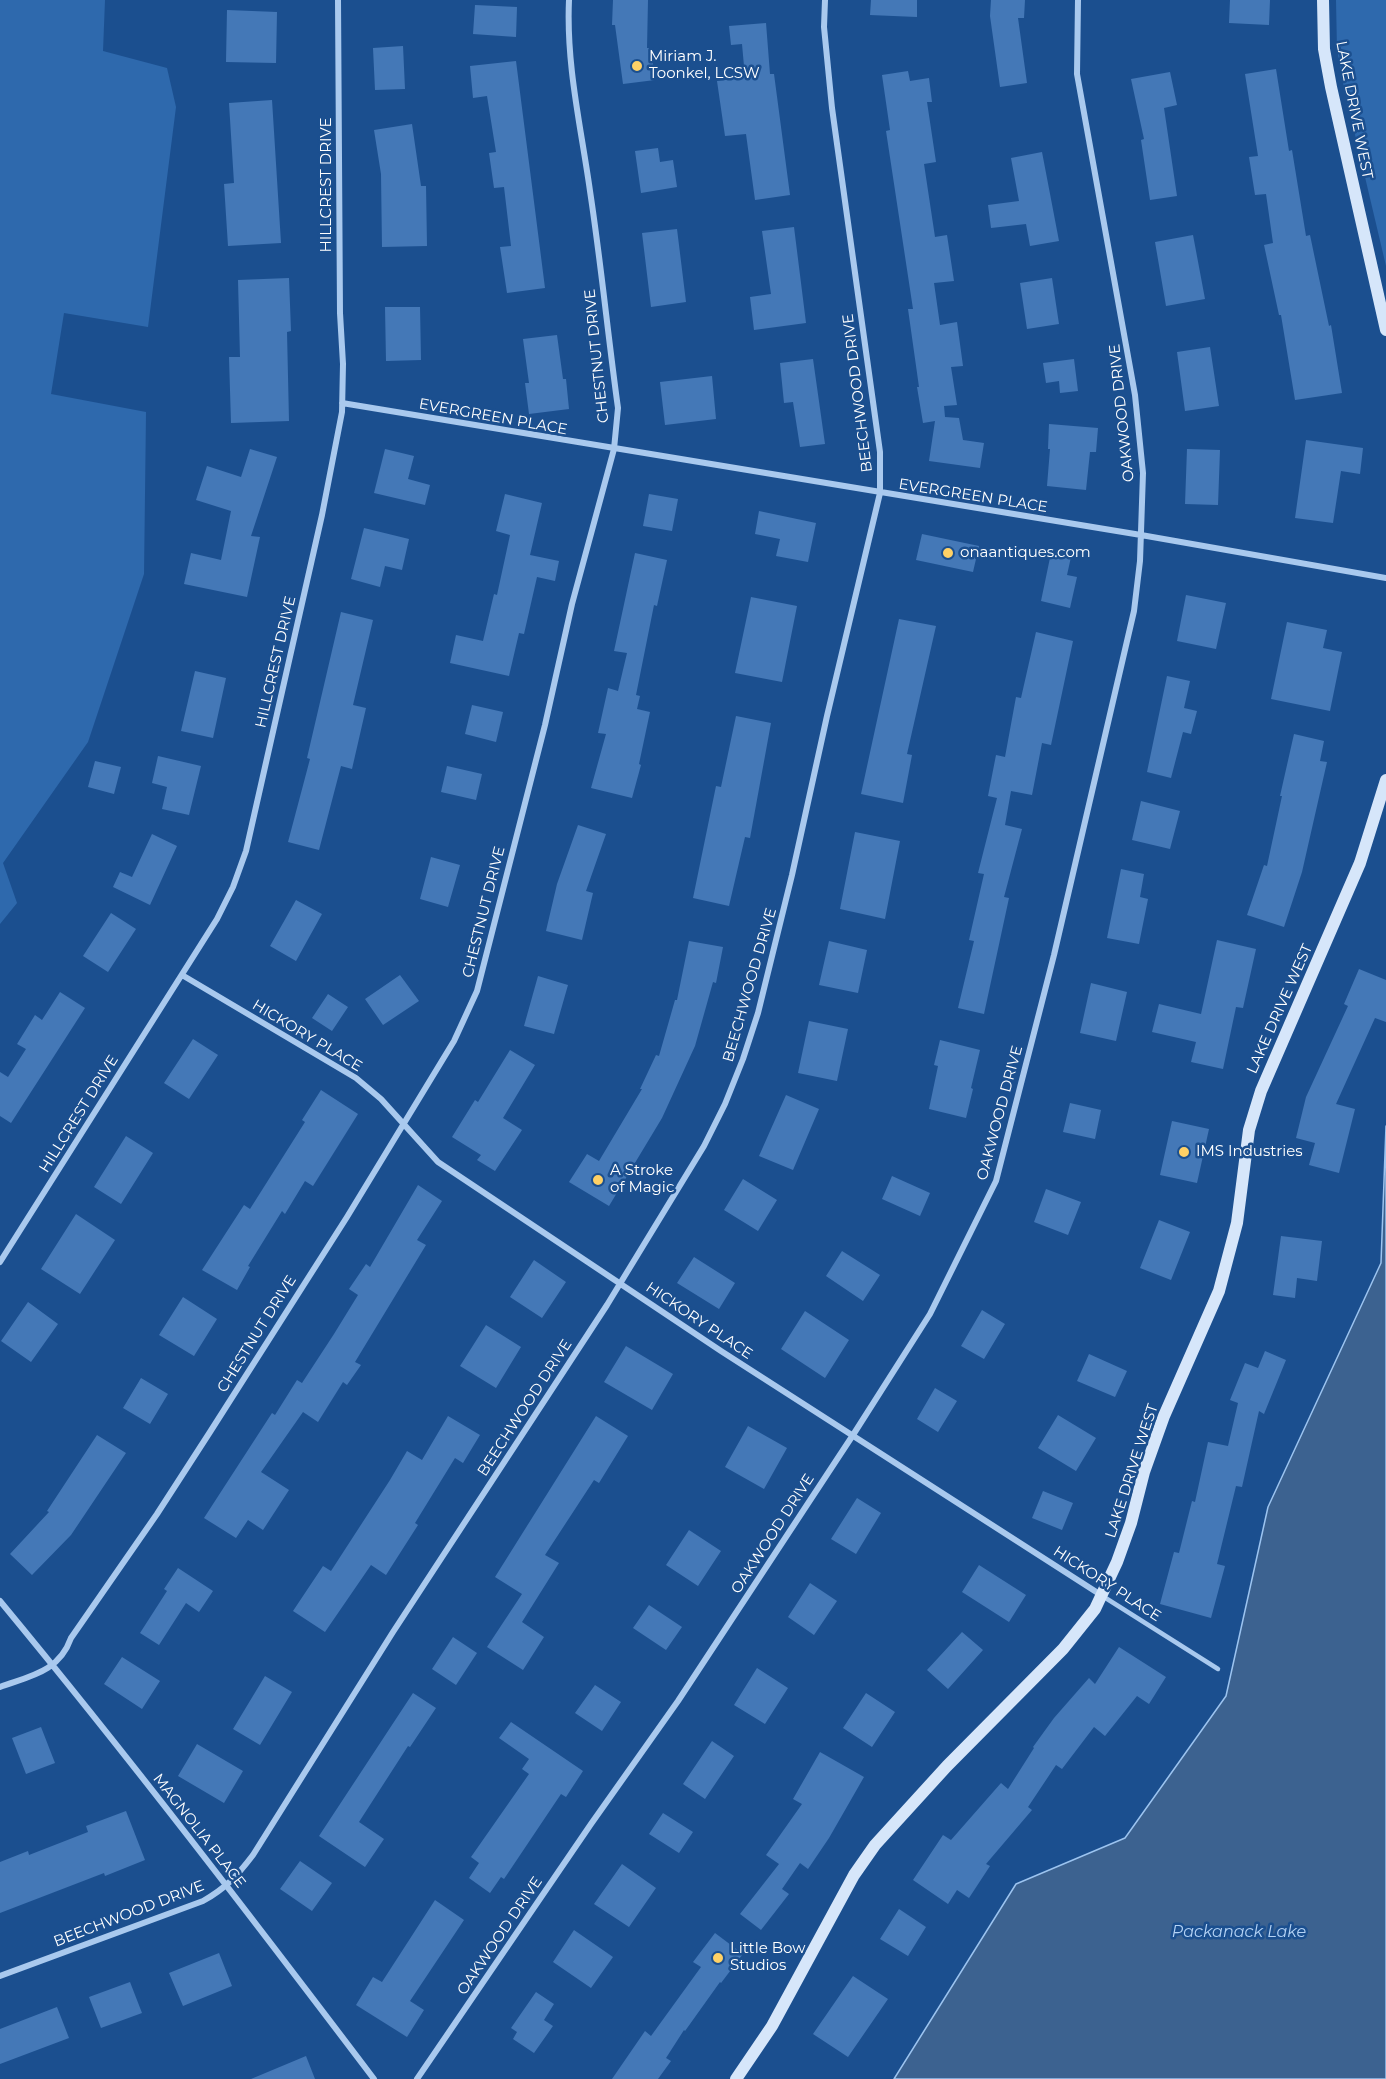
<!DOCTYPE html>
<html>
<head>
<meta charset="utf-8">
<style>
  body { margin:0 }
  canvas { display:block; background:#1b4f8f }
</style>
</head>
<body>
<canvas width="1386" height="2079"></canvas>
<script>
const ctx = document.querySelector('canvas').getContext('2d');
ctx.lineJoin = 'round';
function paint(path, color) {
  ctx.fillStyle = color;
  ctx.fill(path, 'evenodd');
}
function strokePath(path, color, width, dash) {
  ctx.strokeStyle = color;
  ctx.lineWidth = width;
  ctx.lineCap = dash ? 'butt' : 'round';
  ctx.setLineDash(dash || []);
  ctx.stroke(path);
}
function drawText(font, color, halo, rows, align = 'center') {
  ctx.font = font + ' Montserrat,sans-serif';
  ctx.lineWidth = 5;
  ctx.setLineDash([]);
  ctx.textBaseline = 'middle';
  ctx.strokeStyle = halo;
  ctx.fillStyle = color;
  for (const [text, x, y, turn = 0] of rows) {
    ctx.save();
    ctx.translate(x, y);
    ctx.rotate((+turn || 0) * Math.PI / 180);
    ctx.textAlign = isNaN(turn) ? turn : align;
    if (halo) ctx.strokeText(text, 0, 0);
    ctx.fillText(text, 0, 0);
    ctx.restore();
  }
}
paint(new Path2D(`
  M0 0H105L103 51 167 68 176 107 148 327 64 313 51 394 146 412 144 574 88 742 3 863 17 903 0 924Z
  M1336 0H1386V266L1344 88 1337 49Z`), '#2e69ad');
const water = new Path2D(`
  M1386 1126V2079H894L1016 1884 1125 1838 1226 1696 1268 1507 1381 1263Z`);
paint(water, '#3c6290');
strokePath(water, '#9cc4f0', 1.5);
paint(new Path2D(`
  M613 0H648L647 48H651L655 80 623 84 615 25H612Z
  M871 0H917V17L870 15Z
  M991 0H1025L1024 18H1018L1027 83 1000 87 990 16Z
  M1230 0H1270L1269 25 1229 23Z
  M475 5 517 7 516 37 473 34Z
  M227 10 277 12 276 63 226 62Z
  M766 23 770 74H774L790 195 755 200 746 134 725 136 717 81 745 77 742 44 731 45 729 26Z
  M403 46 405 89 375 90 373 48Z
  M516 61 545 288 507 293 500 247 511 246 504 187 494 188 489 153 496 152 487 96 473 98 470 66Z
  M1276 69 1289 151 1292 150 1306 236 1310 235 1329 326 1331 325 1342 393 1295 400 1281 315H1279L1264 245 1273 243 1266 194 1255 195 1249 157 1258 156 1245 74Z
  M908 71 910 81 929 78 932 102H927L936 162 924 164 935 237 947 235 954 281 934 283 940 325 957 322 963 366 951 367 957 405 944 406 945 417 959 418 963 440 984 443 980 468 929 461 935 421 923 423 917 387H919L908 309H913L886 131 890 130 882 75Z
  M1170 72 1177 105 1164 108 1177 196 1150 200 1141 140 1144 139 1131 79Z
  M272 100 281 243 228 246 224 184 234 183 229 103Z
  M412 124 421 186H426L427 246 382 247 381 174 374 130Z
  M658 148 660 162 673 160 677 187 641 193 635 151Z
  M1042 152 1059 241 1030 246 1026 224 991 228 988 205 1019 201 1011 158Z
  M794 227 806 323 754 330 750 297 771 294 762 231Z
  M677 229 686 302 651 307 642 233Z
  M1193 235 1205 299 1166 306 1155 242Z
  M289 278 291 331 287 332 289 421 231 423 229 357H240L238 280Z
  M1052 278 1059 324 1027 329 1020 283Z
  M385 307H420L421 360 386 361Z
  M557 335 563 379H566L569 409 529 414 525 383H529L523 339Z
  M1210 347 1219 406 1185 411 1177 352Z
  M813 359 825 444 800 447 793 402 784 403 780 363Z
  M1074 359 1078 391 1060 393 1059 381 1046 383 1043 363Z
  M712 376 716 419 665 425 660 382Z
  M1049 424 1098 428 1096 452H1090L1086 490 1047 486 1050 449H1048Z
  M1306 440 1363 448 1360 474 1341 471 1333 523 1295 518Z
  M250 449 277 457 251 536 260 537 247 597 184 584 191 553 221 560 231 511 196 500 207 466 241 477Z
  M385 449 414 456 408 479 430 485 425 505 374 493Z
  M1187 449 1220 450 1218 505 1185 504Z
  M505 494 542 503 530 555 559 561 555 581 537 577 524 634 519 633 509 676 450 663 456 635 483 641 494 594 497 595 510 535 496 531Z
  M649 494 678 499 672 531 643 526Z
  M759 511 816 523 808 562 776 556 780 539 755 534Z
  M364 528 409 539 402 570 385 566 380 587 351 579Z
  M922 534 979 546 973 572 916 560Z
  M635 553 667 560 657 606 654 605 636 695 640 696 637 709 650 712 639 764 641 765 632 798 591 788 606 734 598 733 608 688 618 691 627 653 614 651Z
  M1051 553 1071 557 1067 575 1077 577 1070 608 1041 601Z
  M1186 595 1226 603 1216 649 1177 641Z
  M751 597 797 606 782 682 735 673Z
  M341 612 373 620 353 705 366 708 352 769 341 766 319 850 288 842 310 759 307 758Z
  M899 619 936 626 907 754 912 755 903 803 861 794Z
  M1287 622 1327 630 1323 648 1342 652 1330 711 1271 699Z
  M1036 632 1073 641 1051 745 1042 743 1032 795 1011 791 1005 825 1022 829 1004 897 1009 898 984 1014 958 1008 974 941 969 940 984 874 978 873 997 798 988 796 996 755 1005 757 1016 697 1021 698Z
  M195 671 226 678 213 738 181 731Z
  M1167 676 1190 681 1184 708 1197 711 1191 734 1183 732 1171 778 1147 772Z
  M472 705 503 712 496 742 465 734Z
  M736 716 771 723 750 838 745 837 729 906 693 898 716 786 721 787Z
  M1294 734 1324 741 1320 761 1327 762 1302 872 1284 927 1247 915 1264 865 1267 866 1282 796H1280Z
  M158 756 201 766 189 815 162 809 167 787 152 783Z
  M95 761 121 767 114 794 88 787Z
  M447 766 482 774 476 800 441 792Z
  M1141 801 1180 811 1170 849 1132 840Z
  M578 825 606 834 586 891 593 893 582 940 546 931 557 884Z
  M855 832 900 841 885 919 840 909Z
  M152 834 177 846 150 905 113 887 120 872 132 877Z
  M431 857 460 865 448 907 420 899Z
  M1121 869 1144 874 1140 897 1148 899 1139 944 1107 938Z
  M296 900 322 914 296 961 270 946Z
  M111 913 136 929 108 972 83 956Z
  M1217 940 1256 949 1243 1008 1236 1007 1223 1069 1191 1062 1196 1042 1152 1032 1159 1004 1201 1014Z
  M689 941 723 947 716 983 713 982 695 1046 662 1118 609 1206 569 1182 587 1154 599 1161 642 1089H640L656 1055 659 1056 675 1000H677Z
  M829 941 867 950 858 993 819 985Z
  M1359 969 1386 980V1022L1375 1018 1336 1104 1355 1109 1339 1173 1309 1165 1315 1143 1296 1138 1306 1097 1348 1006 1344 1004Z
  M400 975 419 1001 383 1025 365 999Z
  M538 976 568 985 554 1034 524 1026Z
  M1091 983 1127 992 1116 1041 1080 1033Z
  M60 992 85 1008 11 1123 0 1116V1072L8 1077 26 1049 17 1044 35 1015 42 1020Z
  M328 994 348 1007 332 1031 312 1018Z
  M809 1021 848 1029 837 1081 798 1073Z
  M193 1039 218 1055 189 1099 164 1083Z
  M940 1040 980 1050 971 1088 973 1089 966 1118 929 1109 938 1066 934 1065Z
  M510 1050 535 1065 503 1118 522 1130 495 1171 477 1160 481 1155 452 1137 475 1100 478 1102Z
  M321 1090 358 1114 313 1186 305 1181 285 1214 282 1211 248 1266 250 1267 237 1290 202 1270 244 1205 250 1209 305 1122 302 1120Z
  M786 1095 819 1109 793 1170 759 1156Z
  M1070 1103 1101 1110 1095 1139 1063 1132Z
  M1172 1121 1209 1129 1197 1183 1160 1175Z
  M126 1136 153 1153 121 1204 94 1187Z
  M892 1176 930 1193 920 1216 882 1199Z
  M743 1179 777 1200 758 1231 724 1210Z
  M418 1185 442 1201 417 1240 426 1245 355 1362 361 1365 347 1385 343 1382 318 1422 303 1412 261 1472 289 1490 263 1530 248 1520 236 1538 204 1518 272 1413 275 1415 297 1380 302 1383 334 1334 358 1295 349 1289 366 1264 370 1267Z
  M1046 1189 1081 1202 1068 1235 1034 1222Z
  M76 1214 115 1240 80 1294 41 1269Z
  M1159 1220 1190 1232 1171 1280 1140 1268Z
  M1281 1236 1322 1241 1317 1281 1297 1278 1295 1298 1273 1295Z
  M842 1251 880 1275 863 1301 826 1276Z
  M694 1257 735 1283 719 1309 677 1283Z
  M534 1260 566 1282 542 1318 510 1297Z
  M183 1297 217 1319 194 1356 159 1335Z
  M28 1302 58 1324 31 1362 1 1341Z
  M982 1310 1005 1324 984 1359 961 1346Z
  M805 1311 849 1340 825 1378 781 1349Z
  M486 1325 521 1347 496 1388 460 1366Z
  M626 1346 673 1374 652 1410 604 1382Z
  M1265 1351 1286 1360 1264 1414 1259 1411 1242 1487 1236 1486 1217 1564 1225 1566 1211 1618 1160 1604 1174 1552 1179 1553 1192 1501 1195 1502 1208 1442 1228 1446 1238 1403 1230 1400 1245 1363 1258 1368Z
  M1089 1354 1127 1371 1115 1397 1077 1381Z
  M141 1378 168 1394 150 1424 123 1408Z
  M935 1388 957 1401 938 1432 917 1419Z
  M1058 1415 1096 1438 1076 1471 1038 1448Z
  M448 1416 480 1435 463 1463 455 1458 415 1523 418 1525 386 1575 371 1565 325 1632 293 1611 323 1566 331 1571 390 1480 407 1451 422 1460Z
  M596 1416 628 1436 599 1483 594 1480 545 1555 559 1563 522 1622 544 1637 523 1670 487 1647 522 1594 495 1577Z
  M748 1426 787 1448 764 1489 725 1467Z
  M97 1435 126 1453 71 1535 32 1575 10 1554 49 1512 47 1511Z
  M1043 1491 1073 1503 1062 1530 1032 1518Z
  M857 1498 881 1513 856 1554 831 1539Z
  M689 1530 721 1551 698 1586 666 1565Z
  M979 1565 1026 1595 1009 1622 962 1592Z
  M178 1568 213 1591 199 1612 186 1603 159 1645 140 1633 167 1591 164 1589Z
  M810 1583 837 1601 814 1635 788 1617Z
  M649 1605 682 1627 666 1650 633 1628Z
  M962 1632 983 1650 948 1689 927 1670Z
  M453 1637 477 1653 456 1685 432 1669Z
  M1119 1647 1166 1677 1149 1704 1137 1696 1105 1736 1094 1727 1062 1769 1056 1765 1028 1807 1032 1810 986 1864 990 1866 969 1898 957 1890 948 1904 913 1880 943 1835 951 1840 1001 1783 1008 1789 1034 1748 1033 1747 1054 1718 1089 1678 1095 1684Z
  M122 1657 160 1681 142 1709 104 1684Z
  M757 1668 788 1688 765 1724 734 1705Z
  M265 1676 292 1692 260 1745 233 1729Z
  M595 1685 621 1702 602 1731 575 1713Z
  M413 1693 436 1708 410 1747 408 1746 359 1822 384 1839 365 1867 319 1836Z
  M866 1693 895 1712 872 1747 843 1728Z
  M511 1722 583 1771 566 1797 561 1794 504 1879 501 1877 490 1893 469 1878 479 1863 471 1857 529 1774 522 1769 529 1759 499 1738Z
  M41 1727 55 1763 26 1774 12 1738Z
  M712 1741 734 1756 705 1799 683 1784Z
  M197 1744 243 1771 224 1803 178 1776Z
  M820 1752 864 1777 829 1838 808 1869 800 1863 782 1889 789 1894 761 1930 740 1914 779 1864 766 1855 802 1804 793 1799Z
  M126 1811 145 1860 105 1876 104 1873 0 1913V1862L28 1851 29 1855 88 1832 86 1826Z
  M663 1813 693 1832 679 1853 649 1834Z
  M300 1861 332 1883 312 1911 280 1889Z
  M622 1864 656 1888 629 1927 594 1904Z
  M435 1900 464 1920 410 2001 424 2010 407 2037 356 2005 373 1977 382 1982Z
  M899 1909 926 1927 908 1956 880 1939Z
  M574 1930 613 1957 591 1988 553 1962Z
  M715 1933 743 1954 721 1983 720 1982 685 2031 684 2030 666 2058 671 2061 658 2079H612L645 2031 651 2036 701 1967 693 1962Z
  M219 1953 232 1986 183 2006 169 1973Z
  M853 1976 888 1999 848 2057 813 2034Z
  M130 1982 142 2013 101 2028 89 1997Z
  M536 1992 554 2004 544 2020 553 2026 534 2053 513 2039 517 2032 511 2028Z
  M57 2007 69 2038 0 2064V2029Z
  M306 2056 315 2079H251Z`), '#4478b7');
strokePath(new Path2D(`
  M1104 1597 1218 1669`), '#a9c9ee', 4.5);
strokePath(new Path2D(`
  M342 403 1141 535 1386 578
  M182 975 356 1078 381 1099 438 1162 721 1351 1101 1595
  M0 1262 217 919 233 887 246 851 322 515 342 412 343 364 340 313 338 0
  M0 1601C129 1757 252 1918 374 2079
  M0 1687C30 1676 59 1672 71 1638L157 1514 210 1432 347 1217 454 1041 477 991 545 725 572 604 614 449 618 408C608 336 601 263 590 191 581 127 566 65 569 0
  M0 1976 203 1901C226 1888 237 1876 253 1855L393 1632 607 1305 704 1146 725 1104 743 1059 758 1013 792 875 827 716 880 493V452L832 108 824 27 825 0
  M417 2079 591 1824 678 1701 853 1435 930 1314 996 1181 1054 955 1134 611 1140 561 1143 473 1135 395 1077 74 1078 0`), '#a9c9ee', 6);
strokePath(new Path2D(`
  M1323 0 1324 49 1331 87 1386 330
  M736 2079 772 2026 854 1875 875 1845 947 1766 1063 1649 1095 1609 1117 1562 1131 1523 1144 1472 1164 1416 1219 1291 1237 1223 1249 1130 1261 1091 1360 863 1386 780`), '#d6e6fa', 12);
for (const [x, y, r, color] of [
  [637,66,6,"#ffd166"],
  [948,553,6,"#ffd166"],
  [1184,1152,6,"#ffd166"],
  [598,1180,6,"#ffd166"],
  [718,1958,6,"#ffd166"]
]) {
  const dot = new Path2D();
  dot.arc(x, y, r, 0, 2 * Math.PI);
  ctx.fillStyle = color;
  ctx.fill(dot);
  strokePath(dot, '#1b4f8f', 2);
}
drawText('15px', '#fff', '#1b4f8f', [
  ["Miriam J.",649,57],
  ["Toonkel, LCSW",649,74],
  ["onaantiques.com",960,553],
  ["IMS Industries",1196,1152],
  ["A Stroke",610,1171],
  ["of Magic",610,1188],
  ["Little Bow",730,1949],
  ["Studios",730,1966]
], 'left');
drawText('15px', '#fff', '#1b4f8f', [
  ["LAKE DRIVE WEST",1354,110,79],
  ["HILLCREST DRIVE",327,185,-90],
  ["CHESTNUT DRIVE",597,356,-96],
  ["BEECHWOOD DRIVE",858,393,-97],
  ["OAKWOOD DRIVE",1122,413,-96],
  ["EVERGREEN PLACE",493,417,10],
  ["EVERGREEN PLACE",973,496,9],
  ["HILLCREST DRIVE",276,662,-77],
  ["CHESTNUT DRIVE",484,912,-76],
  ["BEECHWOOD DRIVE",750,985,-74],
  ["LAKE DRIVE WEST",1280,1009,-66],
  ["HICKORY PLACE",307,1036,31],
  ["OAKWOOD DRIVE",1000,1113,-75],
  ["HILLCREST DRIVE",79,1114,-58],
  ["HICKORY PLACE",699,1321,34],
  ["CHESTNUT DRIVE",257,1334,-58],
  ["BEECHWOOD DRIVE",525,1408,-57],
  ["LAKE DRIVE WEST",1132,1471,-72],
  ["OAKWOOD DRIVE",773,1534,-57],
  ["HICKORY PLACE",1107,1584,33],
  ["MAGNOLIA PLACE",199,1831,52],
  ["BEECHWOOD DRIVE",129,1914,-21],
  ["OAKWOOD DRIVE",500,1936,-56]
]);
drawText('italic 16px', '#b5d3f5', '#1b4f8f', [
  ["Packanack Lake",1239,1932]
]);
</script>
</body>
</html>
